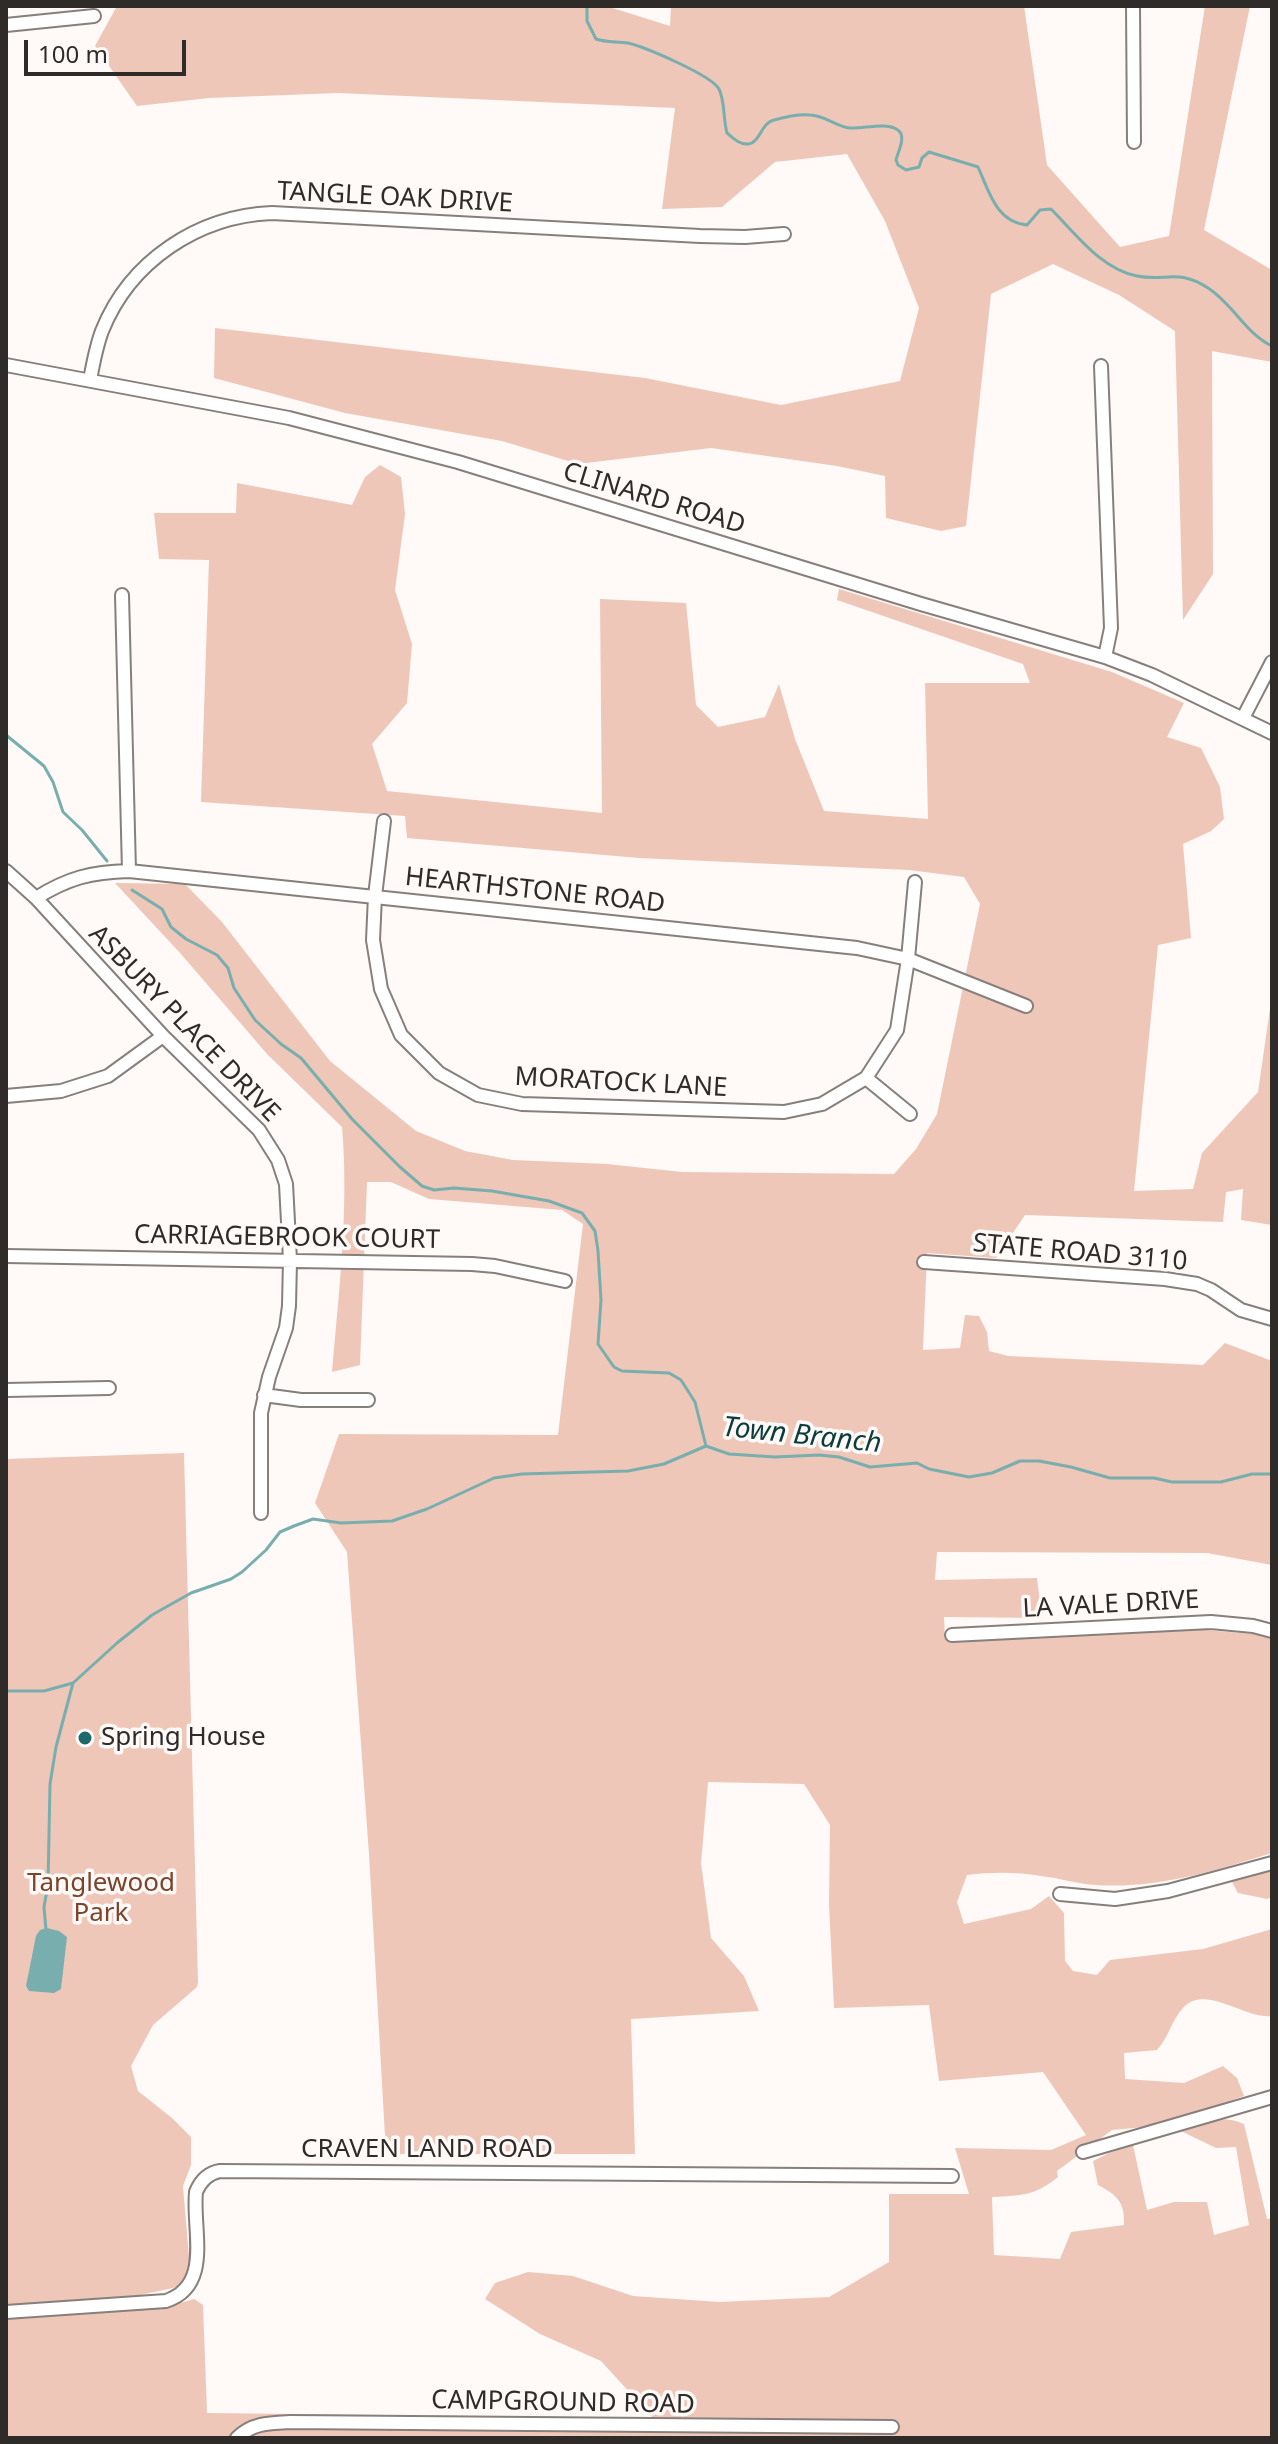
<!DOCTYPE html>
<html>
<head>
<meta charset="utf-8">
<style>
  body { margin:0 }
  #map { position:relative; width:1278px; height:2444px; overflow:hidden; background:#fff9f7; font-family:"Noto Sans",sans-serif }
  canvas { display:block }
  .frame { position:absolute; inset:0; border:8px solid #2e2b29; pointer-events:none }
  .scale { position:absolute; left:24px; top:40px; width:162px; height:36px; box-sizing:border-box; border:4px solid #2e2b29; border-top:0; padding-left:10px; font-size:24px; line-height:28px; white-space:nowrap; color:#2e2b29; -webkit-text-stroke:6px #fff9f7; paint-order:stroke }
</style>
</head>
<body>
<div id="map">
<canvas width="1278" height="2444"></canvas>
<div class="frame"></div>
<div class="scale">100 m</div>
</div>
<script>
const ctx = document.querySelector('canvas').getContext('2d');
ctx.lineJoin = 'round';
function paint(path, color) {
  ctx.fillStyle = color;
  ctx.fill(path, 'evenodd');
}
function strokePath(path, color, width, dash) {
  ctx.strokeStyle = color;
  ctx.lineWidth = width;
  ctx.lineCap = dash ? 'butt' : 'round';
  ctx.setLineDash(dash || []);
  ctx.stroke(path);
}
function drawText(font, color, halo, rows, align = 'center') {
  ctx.font = font + ' "Noto Sans",sans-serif';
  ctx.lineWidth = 7;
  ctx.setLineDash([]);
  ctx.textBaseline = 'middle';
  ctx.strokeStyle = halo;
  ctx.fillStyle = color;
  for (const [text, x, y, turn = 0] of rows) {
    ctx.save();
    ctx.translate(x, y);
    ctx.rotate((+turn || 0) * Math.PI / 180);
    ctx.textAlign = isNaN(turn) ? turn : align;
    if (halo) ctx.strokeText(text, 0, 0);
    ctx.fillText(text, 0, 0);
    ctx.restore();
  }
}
paint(new Path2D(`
  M117 6H606L670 26 671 6H1024L1047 165 1120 247 1169 236 1205 6H1250L1204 230 1272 270V362L1212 351 1213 574 1183 620 1175 331 1119 295 1053 264 991 294 966 526 941 531 886 518 885 476 837 466 711 448 578 464 502 441 345 413 214 378 215 328 645 378 781 405 900 381 919 308 885 221 847 154 775 162 722 207 662 209 675 108 338 93 209 98 137 106 95 46Z
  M380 465 401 477 405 514 395 590 412 644 407 703 372 744 387 791 602 813 600 599 686 603 696 705 718 727 765 717 779 684 795 739 824 811 928 819 925 683H1030L1023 664 837 600 839 589 1112 672 1184 703 1167 737 1201 748 1220 787 1224 819 1211 831 1183 844 1191 938 1158 945 1134 1191 1193 1189 1202 1153 1258 1092 1272 995V1225L1241 1220 1243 1189 1226 1192 1223 1222 1025 1215 996 1258 927 1253 923 1350 960 1348 965 1315 979 1316 987 1332 989 1351 1008 1356 1203 1365 1225 1343 1272 1361V1565L1207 1553 937 1552 935 1580 1037 1578 1042 1618 944 1617 945 1640 1182 1628 1253 1634 1272 1639V1853C1214 1871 1157 1889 1096 1885 1078 1884 1059 1878 1041 1876 1016 1872 992 1872 967 1875L957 1902 964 1924 1031 1909 1049 1896 1064 1913 1065 1961 1073 1971 1097 1975 1110 1960 1203 1949 1272 1929V2016C1246 2020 1205 1983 1183 2008 1171 2021 1169 2037 1157 2050L1124 2053 1125 2079 1184 2083 1223 2066 1237 2078 1244 2096 1156 2126 1112 2130 1057 2171 1058 2177C1033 2197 1022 2195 992 2197L994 2255 1060 2259 1071 2232 1124 2225C1125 2202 1117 2195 1098 2185L1093 2161 1109 2153 1133 2145 1147 2210 1174 2202H1207L1214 2235 1249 2225 1236 2147 1216 2148 1181 2131C1204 2122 1220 2114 1244 2124L1267 2219 1272 2218V2438H6V2315L177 2304 194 2299 203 2305 207 2413 653 2418 601 2361 540 2334 485 2299 495 2283 528 2272 573 2276 633 2296 719 2302 829 2297 889 2262V2194H969L955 2148 1051 2150 1086 2135 1043 2072 939 2081 929 2005 834 2008 829 1904 830 1825 804 1784 708 1782 701 1863 711 1938 744 1976 759 2011 631 2019 635 2154H386L369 1854 347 1552 315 1503 339 1434 558 1435 583 1224 562 1210 429 1199 391 1182H367L360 1365 332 1372C339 1291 349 1208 342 1127L267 1054 181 954 115 883 185 884 222 922 330 1061 416 1131 465 1151 513 1160 607 1164 682 1172 894 1174 916 1149 937 1114 980 904 964 877 909 870 639 858 407 838 405 816 201 802 209 560 159 559 154 513H236L237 483 352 505 365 477Z
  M184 1453 198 1982 197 1987 153 2025 131 2066 138 2091 172 2118 191 2137V2165L183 2186 190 2270 185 2282 173 2288 140 2295 6 2306V1459Z
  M1272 1868V1897L1267 1899 1238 1893 1231 1880Z`), '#eec7b8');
paint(new Path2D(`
  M47 1928 59 1931 67 1937 61 1989 54 1993 29 1991 26 1986 36 1936 40 1930Z`), '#79aeae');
strokePath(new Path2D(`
  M587 6V21L596 39C607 43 617 41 628 43 645 47 711 75 719 89 725 101 723 119 727 133 732 137 739 145 748 144 760 143 761 123 774 120 785 117 799 114 810 115 825 115 836 127 850 128 864 129 888 121 899 131 906 137 898 152 896 160L898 165 906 170 919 167 922 158 929 152 975 166 978 167C989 191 996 222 1027 225L1040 210 1051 209C1076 234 1101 269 1137 276 1166 282 1177 268 1208 288 1233 304 1246 334 1272 346
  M6 735 44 766 53 782 63 812 82 830 107 861
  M132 890 162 909 171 927 186 939 217 955 228 968 234 988 255 1020 281 1044 301 1058 352 1119 400 1167 422 1186 434 1190 454 1188 492 1191 549 1201 582 1213 595 1231 598 1251 601 1300 598 1344 614 1367 622 1371 669 1373 681 1380 695 1402 706 1446
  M6 1691H44L73 1683 117 1643 152 1615 191 1593 231 1579 242 1572 266 1550 280 1532 294 1526 313 1519 341 1523 392 1521 427 1509 494 1478 522 1474 628 1471 664 1464 706 1446 729 1454 775 1457 819 1455 839 1457 870 1467 917 1463 929 1469 969 1477 992 1473 1020 1461H1039L1071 1467 1110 1478H1154L1172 1482H1221L1252 1474H1272
  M46 1930 44 1907 48 1884 50 1784 56 1747 73 1683`), '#79aeae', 3);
const minor = new Path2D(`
  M1133 6 1134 142
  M6 25 94 16
  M6 365 289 418 458 462 921 604 1105 657 1152 675 1272 733
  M1101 366 1111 628 1105 657
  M90 380C93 364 96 347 102 331 130 261 198 216 272 213L700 236 745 237 784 234
  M122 595 129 871
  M1243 718 1272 662
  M384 821 375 896 373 940 381 989 401 1035 439 1073 478 1095 522 1104 784 1112 822 1104 866 1078 897 1030 908 959 915 882
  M6 871 36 898 163 1036 259 1130 278 1160 286 1184 290 1260 289 1306 286 1328 269 1377 261 1413V1513
  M36 898C68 878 91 872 129 871L857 948 908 959 1026 1006
  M866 1078 910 1114
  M6 1096 61 1091 108 1076 163 1036
  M6 1256 472 1264 495 1266 565 1281
  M924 1262 1165 1279 1197 1284 1211 1290 1241 1310 1272 1319
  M6 1390 109 1388
  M264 1395 301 1400H368
  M952 1635 1211 1622 1253 1626 1272 1631
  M1060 1894 1115 1899 1168 1891 1272 1863
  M1083 2152 1272 2097
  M6 2312 166 2301C213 2286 192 2229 196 2192 201 2180 208 2173 220 2171L952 2176
  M237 2438C252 2423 270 2423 290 2422L892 2427`);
strokePath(minor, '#877f7c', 16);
strokePath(minor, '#fff', 12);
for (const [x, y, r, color] of [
  [85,1738,8,"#1e6a6a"]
]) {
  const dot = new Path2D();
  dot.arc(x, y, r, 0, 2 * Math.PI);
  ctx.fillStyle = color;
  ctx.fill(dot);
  strokePath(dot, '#fff9f7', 3);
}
drawText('26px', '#2e2b29', '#fff9f7', [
  ["TANGLE OAK DRIVE",395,198,3],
  ["CLINARD ROAD",654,499,17],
  ["HEARTHSTONE ROAD",535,891,6],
  ["ASBURY PLACE DRIVE",184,1024,46],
  ["MORATOCK LANE",621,1083,3],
  ["CARRIAGEBROOK COURT",287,1238,1],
  ["STATE ROAD 3110",1080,1253,5],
  ["LA VALE DRIVE",1111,1605,-3],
  ["CRAVEN LAND ROAD",427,2150],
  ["CAMPGROUND ROAD",563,2403,1]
]);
drawText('26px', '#2e2b29', '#fff9f7', [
  ["Spring House",101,1738]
], 'left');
drawText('26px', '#7d442d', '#fff9f7', [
  ["Tanglewood",101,1884],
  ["Park",101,1914]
]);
drawText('italic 28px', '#083c3d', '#fff9f7', [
  ["Town Branch",802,1436,6]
]);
</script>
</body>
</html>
